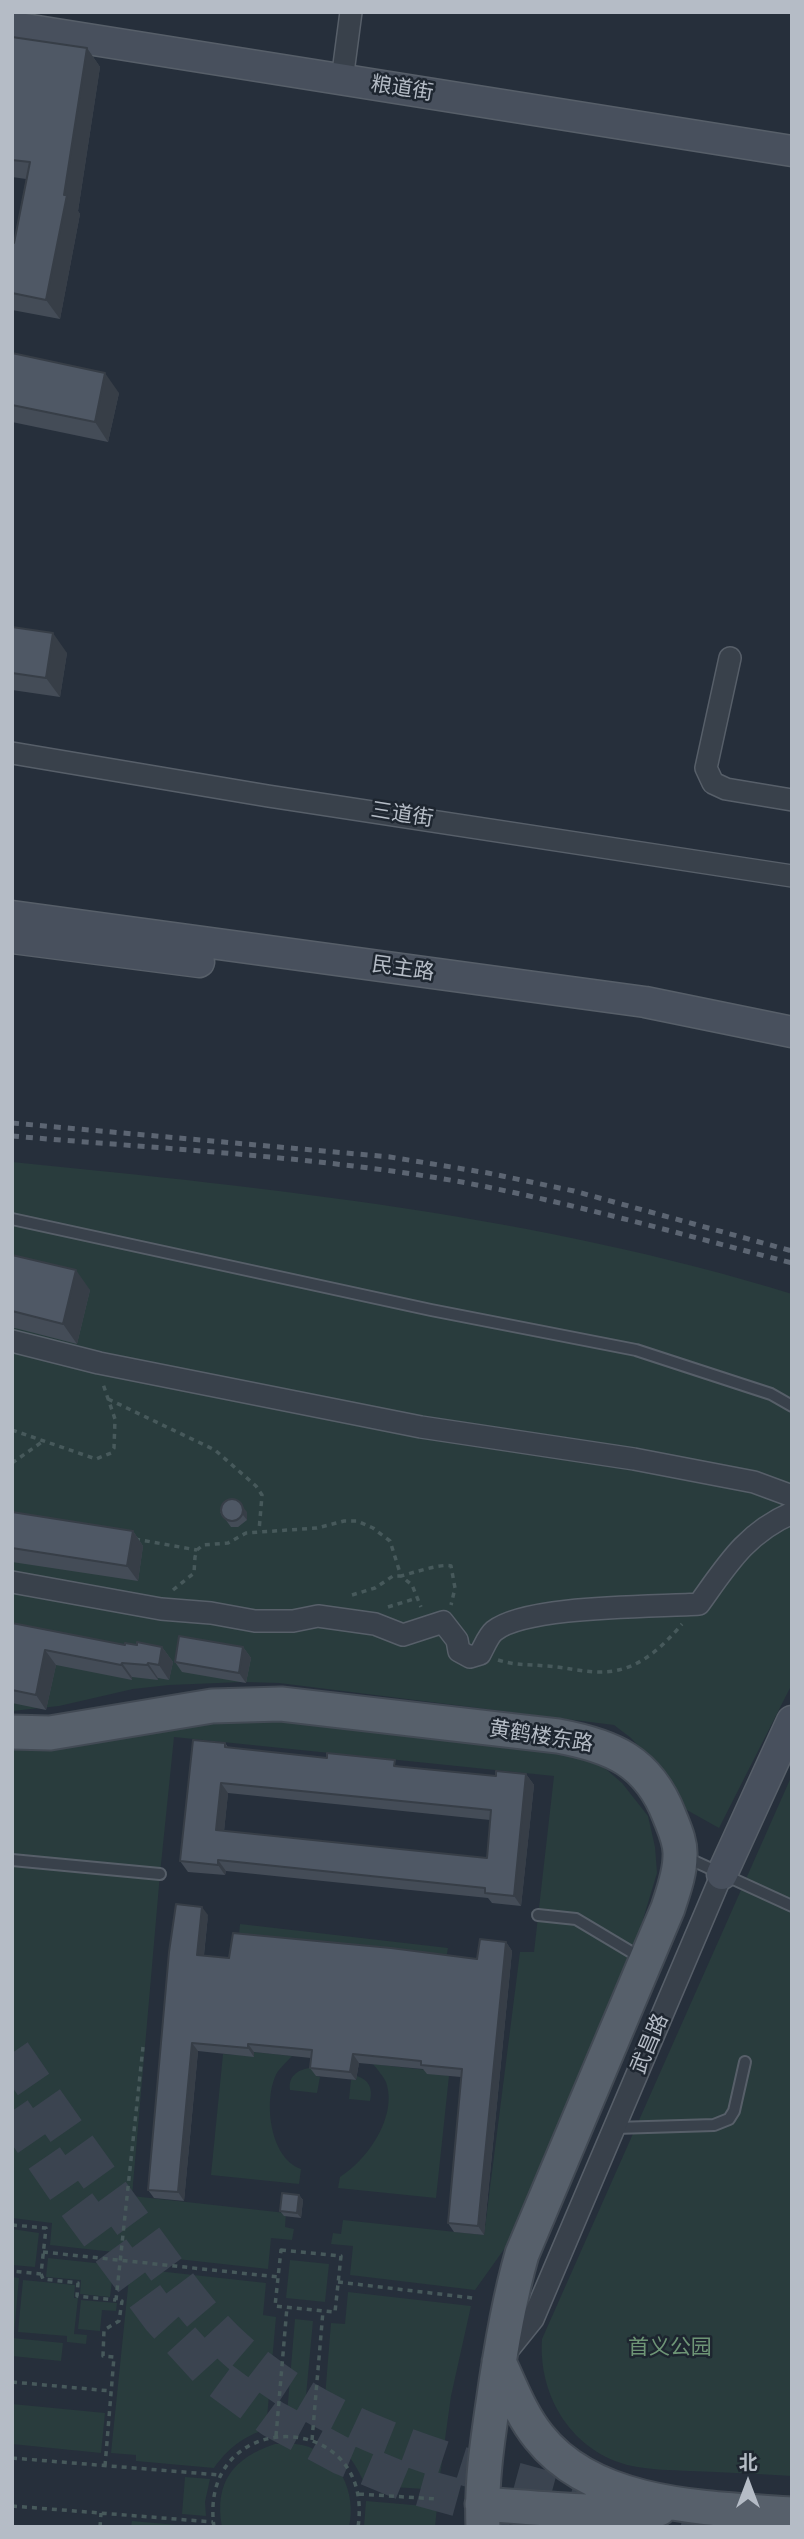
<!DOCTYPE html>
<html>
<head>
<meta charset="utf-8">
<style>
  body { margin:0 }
  #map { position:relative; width:804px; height:2539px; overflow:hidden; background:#262f3b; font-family:"PT Sans","Noto Sans SC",sans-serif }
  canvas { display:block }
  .frame { position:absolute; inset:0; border:14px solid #b5bcc6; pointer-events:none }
  .north { position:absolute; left:713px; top:2448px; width:70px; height:70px; -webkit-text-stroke:5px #1e2630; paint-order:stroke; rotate:0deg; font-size:19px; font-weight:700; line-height:28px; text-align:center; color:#b5bcc6 }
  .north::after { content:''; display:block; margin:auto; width:24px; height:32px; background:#b5bcc6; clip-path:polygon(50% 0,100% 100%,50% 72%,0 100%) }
</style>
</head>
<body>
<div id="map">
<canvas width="804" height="2539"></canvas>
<div class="frame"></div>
<div class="north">北</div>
</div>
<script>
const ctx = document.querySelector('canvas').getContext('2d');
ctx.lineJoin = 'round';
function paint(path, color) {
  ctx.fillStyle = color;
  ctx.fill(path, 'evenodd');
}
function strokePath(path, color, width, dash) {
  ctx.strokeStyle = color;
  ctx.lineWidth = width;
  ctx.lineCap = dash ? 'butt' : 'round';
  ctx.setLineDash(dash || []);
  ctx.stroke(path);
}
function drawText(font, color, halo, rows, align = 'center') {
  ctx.font = font + ' "PT Sans","Noto Sans SC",sans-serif';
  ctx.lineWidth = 5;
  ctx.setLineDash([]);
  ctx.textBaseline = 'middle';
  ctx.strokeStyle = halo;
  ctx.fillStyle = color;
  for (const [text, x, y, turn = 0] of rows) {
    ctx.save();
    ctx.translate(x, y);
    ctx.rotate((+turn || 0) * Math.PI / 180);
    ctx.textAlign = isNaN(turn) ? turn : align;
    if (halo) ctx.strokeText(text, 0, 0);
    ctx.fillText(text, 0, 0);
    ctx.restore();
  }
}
paint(new Path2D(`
  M12 1162C274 1188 540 1216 792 1294V1684L719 1828 685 1809 661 1770 631 1738 614 1725 279 1683 243 1682 169 1685 133 1689 59 1706 12 1711Z
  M275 1718 593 1758 622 1783 648 1816 655 1847 657 1873 629 1966 517 2231 475 2290 350 2275 353 2246 331 2244 333 2233 341 2234 343 2220 484 2235 520 1952H534L554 1776 174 1737 160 1874 132 2196 286 2213 285 2227 294 2229 292 2240 271 2238 268 2269 50 2245 52 2223 12 2218V1750L51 1747 175 1723Z
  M792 1775V2476C758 2474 724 2472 690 2471 671 2470 651 2470 632 2466 573 2453 538 2397 542 2339Z
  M240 1924 448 1948 446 1959 239 1935Z
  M254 2052 292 2056C286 2063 278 2069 275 2077 264 2103 270 2158 301 2169L299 2184 211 2175 223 2054 254 2056Z
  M373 2064 427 2070 449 2076 436 2198 338 2188 340 2177C367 2160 398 2117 386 2082 383 2076 377 2069 373 2064Z
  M309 2068H316V2076L320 2077 317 2093 290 2090C288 2077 297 2070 309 2068Z
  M357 2076C369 2080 373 2088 370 2101L349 2099 351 2080H356Z
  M12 2229 39 2233 35 2267 12 2265Z
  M48 2258 114 2265 110 2297 80 2294 81 2280 46 2277Z
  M290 2260 329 2264 325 2302 286 2298Z
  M130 2268 266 2283 263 2315 276 2317 266 2429C243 2437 228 2448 214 2468L136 2461V2455L111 2453Z
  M12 2277 19 2278 14 2334H12Z
  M23 2280 75 2285 74 2298H78L74 2334 87 2335 86 2344 67 2342V2336L18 2332Z
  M348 2292 471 2306 451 2396 438 2490 365 2485C355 2461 344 2447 322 2434L331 2323 345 2324Z
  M81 2300 117 2303 116 2311 102 2310 100 2331 78 2329Z
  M295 2319 313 2321 303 2428 286 2426Z
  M12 2338 63 2343 61 2361 12 2356Z
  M12 2404 105 2413 101 2453 12 2444Z
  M275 2444C283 2444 294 2443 302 2445 339 2453 357 2493 349 2527H222C214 2482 233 2458 275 2444Z
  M185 2477 210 2479 205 2502 206 2516 182 2514Z
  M366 2501 437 2507 435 2527H364Z
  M132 2521 200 2527H131Z`), '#293c3d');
strokePath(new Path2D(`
  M12 2053C57 2119 103 2184 150 2247 176 2282 202 2320 235 2349 320 2425 432 2459 540 2488 599 2504 660 2519 721 2527
  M12 2111 69 2194 161 2318 212 2374 273 2419 342 2456 412 2485 518 2514`), '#3b4450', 38, [38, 19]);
const lane = new Path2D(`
  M12 1219 431 1310 636 1350 771 1394 792 1406
  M683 1856 792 1906
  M12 1860 160 1874
  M538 1915 576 1919 643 1959
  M615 2128 714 2125 729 2119 734 2111 745 2062`);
const street = new Path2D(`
  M342 80 351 12
  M730 658 706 768 713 783 726 789 792 800
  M12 753 268 796 792 876
  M12 1341 99 1363 421 1427 634 1459 754 1482 792 1496
  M12 1582 161 1609 211 1613 255 1621H293L318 1616 375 1624 403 1635 443 1622 457 1640 459 1651 470 1657 480 1654C484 1647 488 1636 494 1631 526 1605 655 1607 699 1604 727 1565 746 1533 792 1513
  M504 2355 533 2319 722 1874`);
const secondary = new Path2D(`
  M12 27 792 151
  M12 916 645 1002 792 1032
  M12 938 199 962
  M722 1874 792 1721`);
const primary = new Path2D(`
  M12 1732 50 1733 212 1706 281 1704 558 1736C612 1746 648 1761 669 1815 674 1828 681 1842 680 1856 680 1874 673 1892 668 1908L522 2254C508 2303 500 2353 493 2403 487 2444 481 2485 483 2527
  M499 2362C511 2387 521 2415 539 2437 595 2508 709 2508 792 2514
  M482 2504C541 2508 600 2515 659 2509`);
strokePath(lane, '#575f69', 14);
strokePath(street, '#575f69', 24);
strokePath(secondary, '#575f69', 33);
strokePath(primary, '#424a54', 37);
strokePath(new Path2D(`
  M108 1399 215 1450 256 1486 262 1495 259 1531
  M12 1430 96 1459 111 1453 114 1448 115 1419 103 1384
  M12 1463 42 1442
  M135 1539 197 1550
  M173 1590 194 1573 195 1557 197 1550 203 1545 228 1543 246 1533 317 1528 344 1521H357L373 1528 390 1541 401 1576C412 1573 443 1563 451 1566L455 1588 451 1605
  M352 1595 375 1588 393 1576H401L412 1585 421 1607
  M388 1607 417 1598
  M498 1660C518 1666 527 1664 546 1666 563 1667 579 1671 595 1672 634 1674 659 1651 682 1624
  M12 2225 46 2228 41 2274 12 2271
  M281 2250 341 2256 335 2312 275 2306Z
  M43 2252 278 2277
  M41 2274 43 2279 78 2283 77 2296 116 2300
  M338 2282 473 2298
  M12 2382 111 2391
  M276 2436 287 2307
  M312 2440 323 2311
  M12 2458 220 2475
  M105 2466 114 2357 103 2356 104 2330 119 2321 122 2301 116 2300 143 2047
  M359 2494 437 2499
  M12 2506 213 2522
  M100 2527 101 2513
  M214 2527C197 2406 376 2407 358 2527`), '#47595b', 3.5, [5, 5]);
strokePath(lane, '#39414b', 10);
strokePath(street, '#39414b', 21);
strokePath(secondary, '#48505d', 30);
strokePath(primary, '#57606b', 33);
strokePath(new Path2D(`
  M12 1123 390 1157 488 1173 574 1191 792 1251
  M12 1136C163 1149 317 1156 467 1183 576 1204 684 1235 792 1263`), '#5c6572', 5, [7, 7]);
paint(new Path2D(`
  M12 37 87 48 100 67 78 211 80 214 60 319 12 310V243H14L26 179 12 177Z
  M12 353 119 393 108 442 12 422Z
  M12 627 67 653 60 697 12 690Z
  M12 1255 90 1290 77 1344 15 1328 12 1329Z
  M12 1512 133 1531 143 1546 138 1581 12 1562Z
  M220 1512H247V1520L238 1527H231Z
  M12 1623 125 1645H137L162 1647 173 1662 169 1680 158 1678V1680L132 1677V1680L56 1665 46 1710 12 1703Z
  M243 1647 251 1658 246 1683 182 1672 175 1662Z
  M225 1743 228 1747 400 1766 496 1776 526 1774 534 1785 521 1906 492 1903 488 1898 226 1871 225 1875 188 1872 180 1861ZM228 1793 490 1820 487 1858 224 1831Z
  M208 1915 204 1955 229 1958 477 1959 506 1942 512 1951 484 2235 454 2232 448 2223 461 2077 427 2074 423 2069 359 2063 356 2080 316 2076 310 2068 311 2058 254 2052V2057L198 2051 184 2201 154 2198 148 2190Z
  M299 2195 303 2200 301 2218 284 2216 280 2211Z`), '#444c57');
paint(new Path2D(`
  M87 48 100 67 78 211 80 214 60 319 46 300Z
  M105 373 119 393 108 442 95 422Z
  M53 633 67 653 60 697 46 678Z
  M76 1270 90 1290 77 1344 63 1324Z
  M243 1507 247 1512V1520L243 1515Z
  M133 1531 143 1546 138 1581 127 1566Z
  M162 1647 173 1662 169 1680 159 1665Z
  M243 1647 251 1658 246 1683 239 1673Z
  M45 1650 56 1665 46 1710 36 1695Z
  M122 1663 132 1677V1680L121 1665Z
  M148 1663 158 1678V1680L147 1665Z
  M526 1774 534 1785 521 1906 514 1896Z
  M221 1783 228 1793 223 1841 216 1830Z
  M218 1860 226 1871 225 1875 218 1865Z
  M202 1907 208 1915 203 1963 197 1955Z
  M506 1942 512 1951 484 2235 478 2226Z
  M192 2043 198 2051 184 2201 178 2192Z
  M248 2044 254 2052V2057L248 2048Z
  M353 2054 359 2063 356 2080 350 2072Z
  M299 2195 303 2200 301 2218 297 2213Z`), '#373e47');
const building = new Path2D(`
  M12 37 87 48 64 195H67L46 300 12 293V243H14L30 162 12 160Z
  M12 353 105 373 95 422 12 405Z
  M12 627 53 633 46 678 12 673Z
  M12 1255 76 1270 63 1324 12 1311Z
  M221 1510a11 11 0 1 1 22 0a11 11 0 1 1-22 0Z
  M12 1512 133 1531 127 1566 12 1548Z
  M12 1623 125 1645V1643L137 1645V1642L162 1647 159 1665 148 1663 147 1665 122 1663 121 1665 45 1650 36 1695 12 1690Z
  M179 1636 243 1647 239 1673 175 1662Z
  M193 1740 225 1743V1747L327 1758V1753L395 1760 394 1766 496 1776V1771L526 1774 514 1896 485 1893V1888L218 1860V1865L180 1861ZM221 1783 491 1810 487 1858 216 1830Z
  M176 1904 202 1907 197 1955 229 1958 233 1933 391 1948 477 1959 480 1939 506 1942 478 2226 448 2223 462 2069 421 2065V2061L353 2054 350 2072 310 2068 312 2050 248 2044V2048L192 2043 178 2192 148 2190 169 1952Z
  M282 2193 299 2195 297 2213 280 2211Z`);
paint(building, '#4f5865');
strokePath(building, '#373e47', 2);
drawText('21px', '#b5bcc6', '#1e2630', [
  ["粮道街",402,89,9],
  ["三道街",402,815,9],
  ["民主路",403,969,8],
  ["黄鹤楼东路",541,1737,9],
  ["武昌路",650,2044,-67]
]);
drawText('21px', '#6e9576', '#1e2630', [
  ["首义公园",670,2348]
]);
</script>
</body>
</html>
